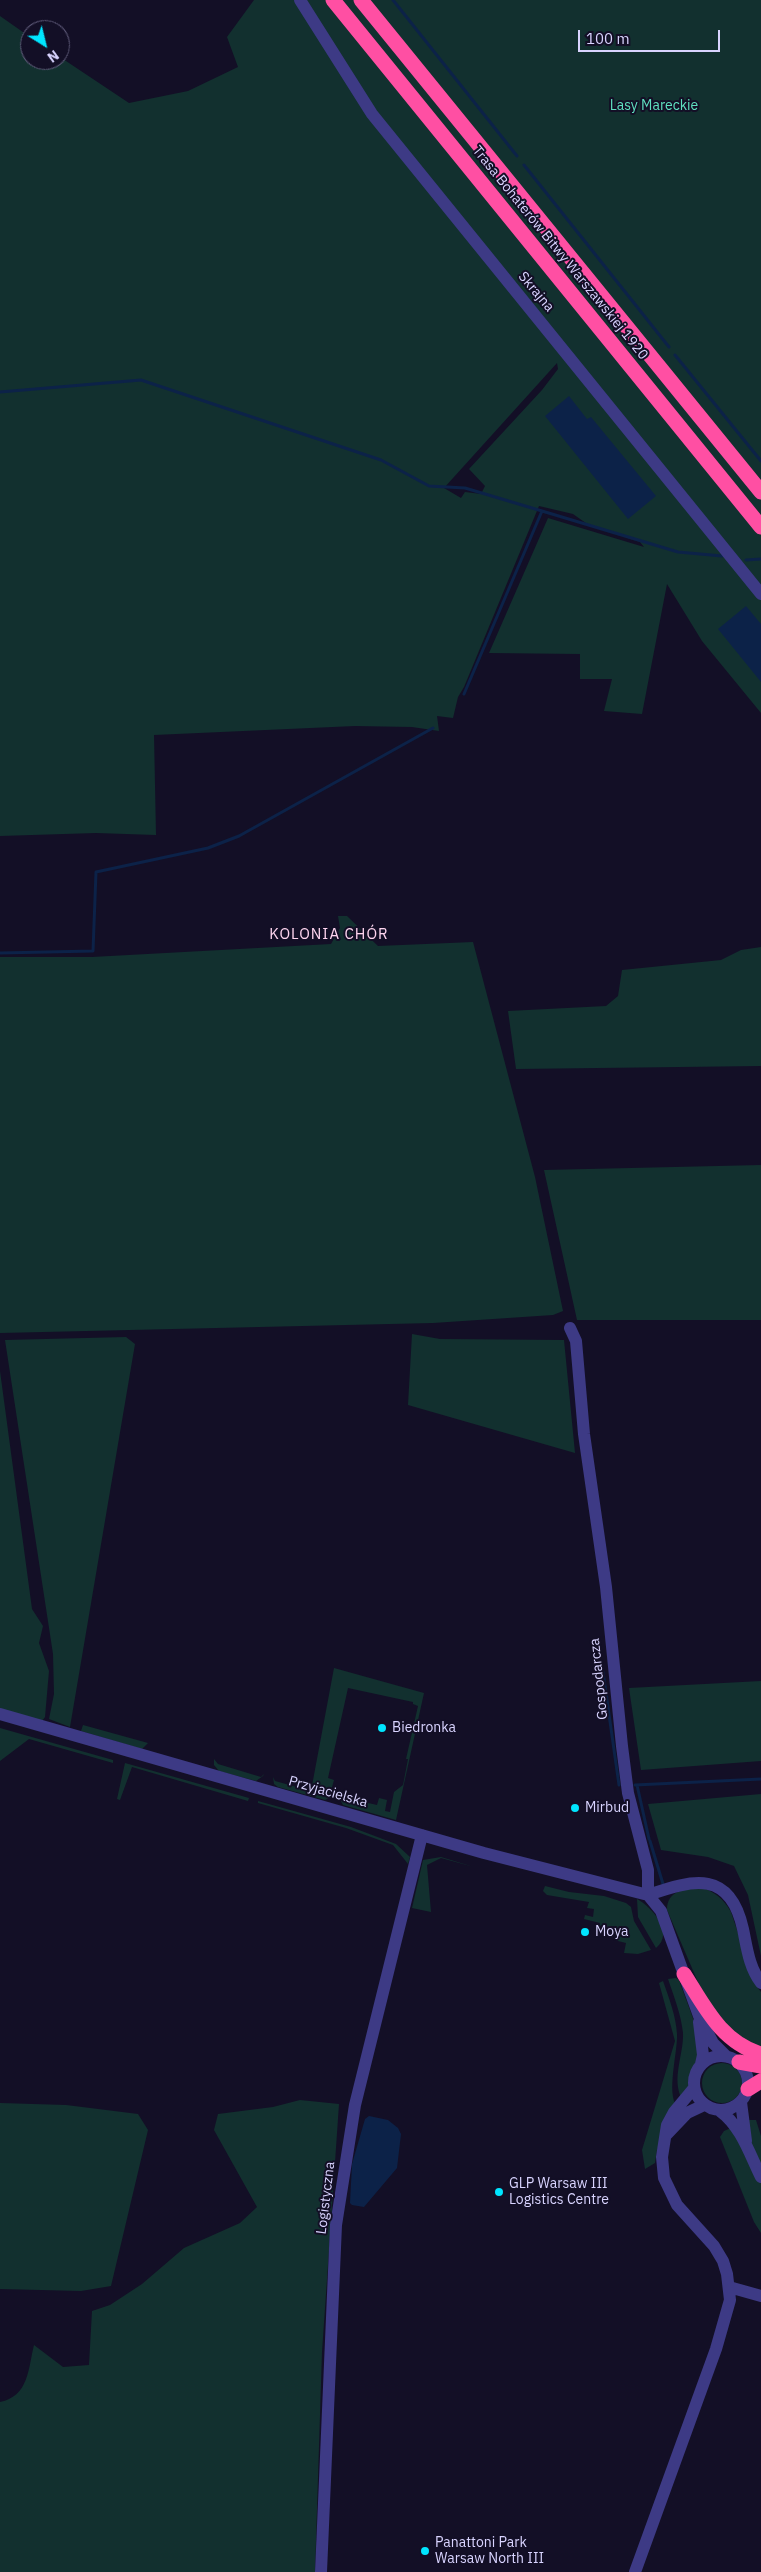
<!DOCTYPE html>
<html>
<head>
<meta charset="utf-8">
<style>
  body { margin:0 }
  #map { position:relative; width:761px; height:2572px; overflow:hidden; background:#130f26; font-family:"IBM Plex Sans",sans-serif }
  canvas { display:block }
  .north { position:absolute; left:20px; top:20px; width:50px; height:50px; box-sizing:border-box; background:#130f26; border:1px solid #625e7d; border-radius:50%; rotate:144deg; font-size:14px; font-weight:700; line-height:20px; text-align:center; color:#d9d4ff }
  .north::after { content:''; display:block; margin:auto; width:18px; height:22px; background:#00e5ff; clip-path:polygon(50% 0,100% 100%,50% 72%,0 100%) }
  .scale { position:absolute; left:578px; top:30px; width:142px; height:22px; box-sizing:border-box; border:2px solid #d9d4ff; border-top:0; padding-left:6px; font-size:15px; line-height:18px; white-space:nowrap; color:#d9d4ff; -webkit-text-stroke:4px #130f26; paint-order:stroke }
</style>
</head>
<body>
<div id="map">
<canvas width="761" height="2572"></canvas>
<div class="north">N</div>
<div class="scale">100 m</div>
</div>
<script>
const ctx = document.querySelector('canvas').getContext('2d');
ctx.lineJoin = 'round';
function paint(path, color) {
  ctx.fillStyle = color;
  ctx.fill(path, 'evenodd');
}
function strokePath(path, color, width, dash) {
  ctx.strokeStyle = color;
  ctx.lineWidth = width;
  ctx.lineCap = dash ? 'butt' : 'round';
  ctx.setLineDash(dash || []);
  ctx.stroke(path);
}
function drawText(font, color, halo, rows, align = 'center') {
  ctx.font = font + ' "IBM Plex Sans",sans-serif';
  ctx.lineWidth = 4;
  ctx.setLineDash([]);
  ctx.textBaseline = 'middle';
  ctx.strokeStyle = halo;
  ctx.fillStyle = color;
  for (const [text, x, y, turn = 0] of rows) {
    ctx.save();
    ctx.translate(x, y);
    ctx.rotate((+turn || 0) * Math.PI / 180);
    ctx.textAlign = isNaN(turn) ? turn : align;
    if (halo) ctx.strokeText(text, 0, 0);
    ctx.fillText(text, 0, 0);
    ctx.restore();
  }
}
paint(new Path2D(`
  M254 0H761V713L702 641 667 584 642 714 604 711 612 679H580V654L489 653 548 518 644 547 640 542 590 526 573 514 539 506 464 687 458 697 453 718 437 716 439 731 412 727 355 726 154 735 156 835 96 833 0 836V16L30 37V60H60V57L129 103 188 91 238 67 227 37ZM557 363 558 369 542 390 469 469 485 486 481 494 465 492 461 498 444 488Z
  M338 916H347L378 946 473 942 535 1177 563 1311 553 1315 433 1323 0 1333V957H92L331 944 340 928Z
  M761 947V1066L516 1069 508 1011 606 1006 618 996 622 970 721 960 741 950Z
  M761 1165V1320H577L544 1170Z
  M412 1334 440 1339 564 1340 575 1453 408 1405Z
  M126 1337 135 1344 70 1727 49 1719 54 1694 53 1654 5 1340Z
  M0 1371 32 1609 43 1626 39 1643 49 1671 45 1717 42 1721 0 1709Z
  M334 1668 424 1693 396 1820 343 1805 339 1798 345 1791H347L346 1798 377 1805 379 1798 387 1800 385 1811 390 1812 394 1792 403 1785 408 1759H406L418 1706 413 1704V1702L348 1688 328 1778 334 1780 329 1798 325 1800 278 1787 274 1784 273 1777 275 1781 311 1791Z
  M761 1681V1761L641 1770 629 1688Z
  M83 1725 148 1743 142 1749 81 1731Z
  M0 1728 113 1760V1763L29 1739 0 1761Z
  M214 1759 218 1764 261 1777 264 1774 263 1776 256 1781 219 1771 214 1765Z
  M125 1763 249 1798 248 1801 132 1767 120 1800 117 1799Z
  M761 1794V1956L748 1895 734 1866 708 1857 661 1850 648 1804Z
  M258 1801 351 1827 396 1844 410 1857 408 1864 393 1845 346 1828 258 1803Z
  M441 1857 474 1867 441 1858 427 1865 431 1912 412 1908 423 1860Z
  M545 1886 569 1892 604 1896 626 1903 631 1907 634 1921 651 1950 638 1954 624 1953 626 1943 614 1940 617 1927 611 1926 608 1933 599 1929 600 1923 584 1919 585 1915 593 1917 594 1909 587 1908 589 1902 547 1895 543 1891Z
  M700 1887C715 1892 723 1898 731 1912L755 1984 761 1992V2050L737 2039 704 1996 667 1910C667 1890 684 1890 700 1887Z
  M637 1899C652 1907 675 1933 656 1948L638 1917Z
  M676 1978 679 1980 694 2021 698 2059 691 2072 689 2086 682 2099C671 2079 684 2054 683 2033 681 2014 674 1997 668 1979Z
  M663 1981C669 1998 676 2016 677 2034 678 2051 666 2094 677 2106L657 2150 655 2163 645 2169 642 2150 675 2041 659 1983Z
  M702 2083a20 20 0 1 1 40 0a20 20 0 1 1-40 0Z
  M300 2100 339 2104 322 2352 315 2572H0V2402C29 2396 28 2369 34 2345L63 2367 89 2365 92 2311 110 2305 142 2284 184 2248 240 2223 257 2207 214 2130 218 2114 273 2107Z
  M0 2103 66 2105 138 2114 148 2130 111 2286 81 2291 0 2289Z
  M749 2120H756L761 2136V2233L754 2222 720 2137 724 2131Z`), '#12302f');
paint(new Path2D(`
  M569 396 587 419 591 417 656 496 628 519 545 416Z
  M746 606 761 624V682L718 629Z
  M369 2116 388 2120 398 2128 401 2134 397 2168 364 2207 352 2205 350 2203 352 2164 365 2119Z`), '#0c2248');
strokePath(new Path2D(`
  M393 0 517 156
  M524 165 669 347
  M675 355 761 461
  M0 392 141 380 381 460 429 486 465 488 542 511
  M746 560 761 559
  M464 694 542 511 678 552 722 556
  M0 953 93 951 96 872 208 848 239 836 433 728
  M603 1672 619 1785
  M635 1785 761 1779
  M637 1785 649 1839
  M650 1841 663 1884`), '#0c2248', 3);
strokePath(new Path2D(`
  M300 0 372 114 761 594
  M570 1328 576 1341 584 1434 606 1587 622 1746 628 1793 648 1870V1895L661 1911 699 2016 713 2043 726 2056
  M0 1714 484 1853 648 1895
  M648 1895C694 1879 730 1870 743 1929 747 1948 749 1967 761 1983
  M699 2022 703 2055 701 2064
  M694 2083a27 27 0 1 1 54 0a27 27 0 1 1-54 0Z
  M741 2102 746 2141
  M720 2111C741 2126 750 2155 761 2177
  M667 2134 687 2113 704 2105
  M729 2287 761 2296
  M321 2572 336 2225 355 2105 422 1835
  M635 2572 716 2349 730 2300 727 2274 723 2261 714 2246 677 2205 664 2178 662 2157 667 2125 674 2112 694 2088`), '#3d3a85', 12);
strokePath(new Path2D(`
  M333 0 761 527
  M361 0 761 492
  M684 1974C705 2007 721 2042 761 2054
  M739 2062 761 2066
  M748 2089 761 2081`), '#ff4fa3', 15);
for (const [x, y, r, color] of [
  [382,1728,5,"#00e5ff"],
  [575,1808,5,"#00e5ff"],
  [585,1932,5,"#00e5ff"],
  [499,2192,5,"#00e5ff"],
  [425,2551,5,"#00e5ff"]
]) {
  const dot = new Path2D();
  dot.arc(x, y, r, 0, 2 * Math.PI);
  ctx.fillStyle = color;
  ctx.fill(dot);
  strokePath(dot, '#130f26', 2);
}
drawText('14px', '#5fe0c0', '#130f26', [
  ["Lasy Mareckie",654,106]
]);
drawText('14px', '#d9d4ff', '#130f26', [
  ["Trasa Bohaterów Bitwy Warszawskiej 1920",560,253,51],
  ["Skrajna",536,292,50],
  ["Gospodarcza",599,1679,-96],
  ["Przyjacielska",328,1792,16],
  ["Logistyczna",326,2198,-83]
]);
drawText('14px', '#d9d4ff', '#130f26', [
  ["Biedronka",392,1728],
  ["Mirbud",585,1808],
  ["Moya",595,1932],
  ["GLP Warsaw III",509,2184],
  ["Logistics Centre",509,2200],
  ["Panattoni Park",435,2543],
  ["Warsaw North III",435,2559]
], 'left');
ctx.letterSpacing = '1px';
drawText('15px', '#ffd6f0', '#130f26', [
  ["KOLONIA CHÓR",329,935]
]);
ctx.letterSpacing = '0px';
</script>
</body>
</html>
